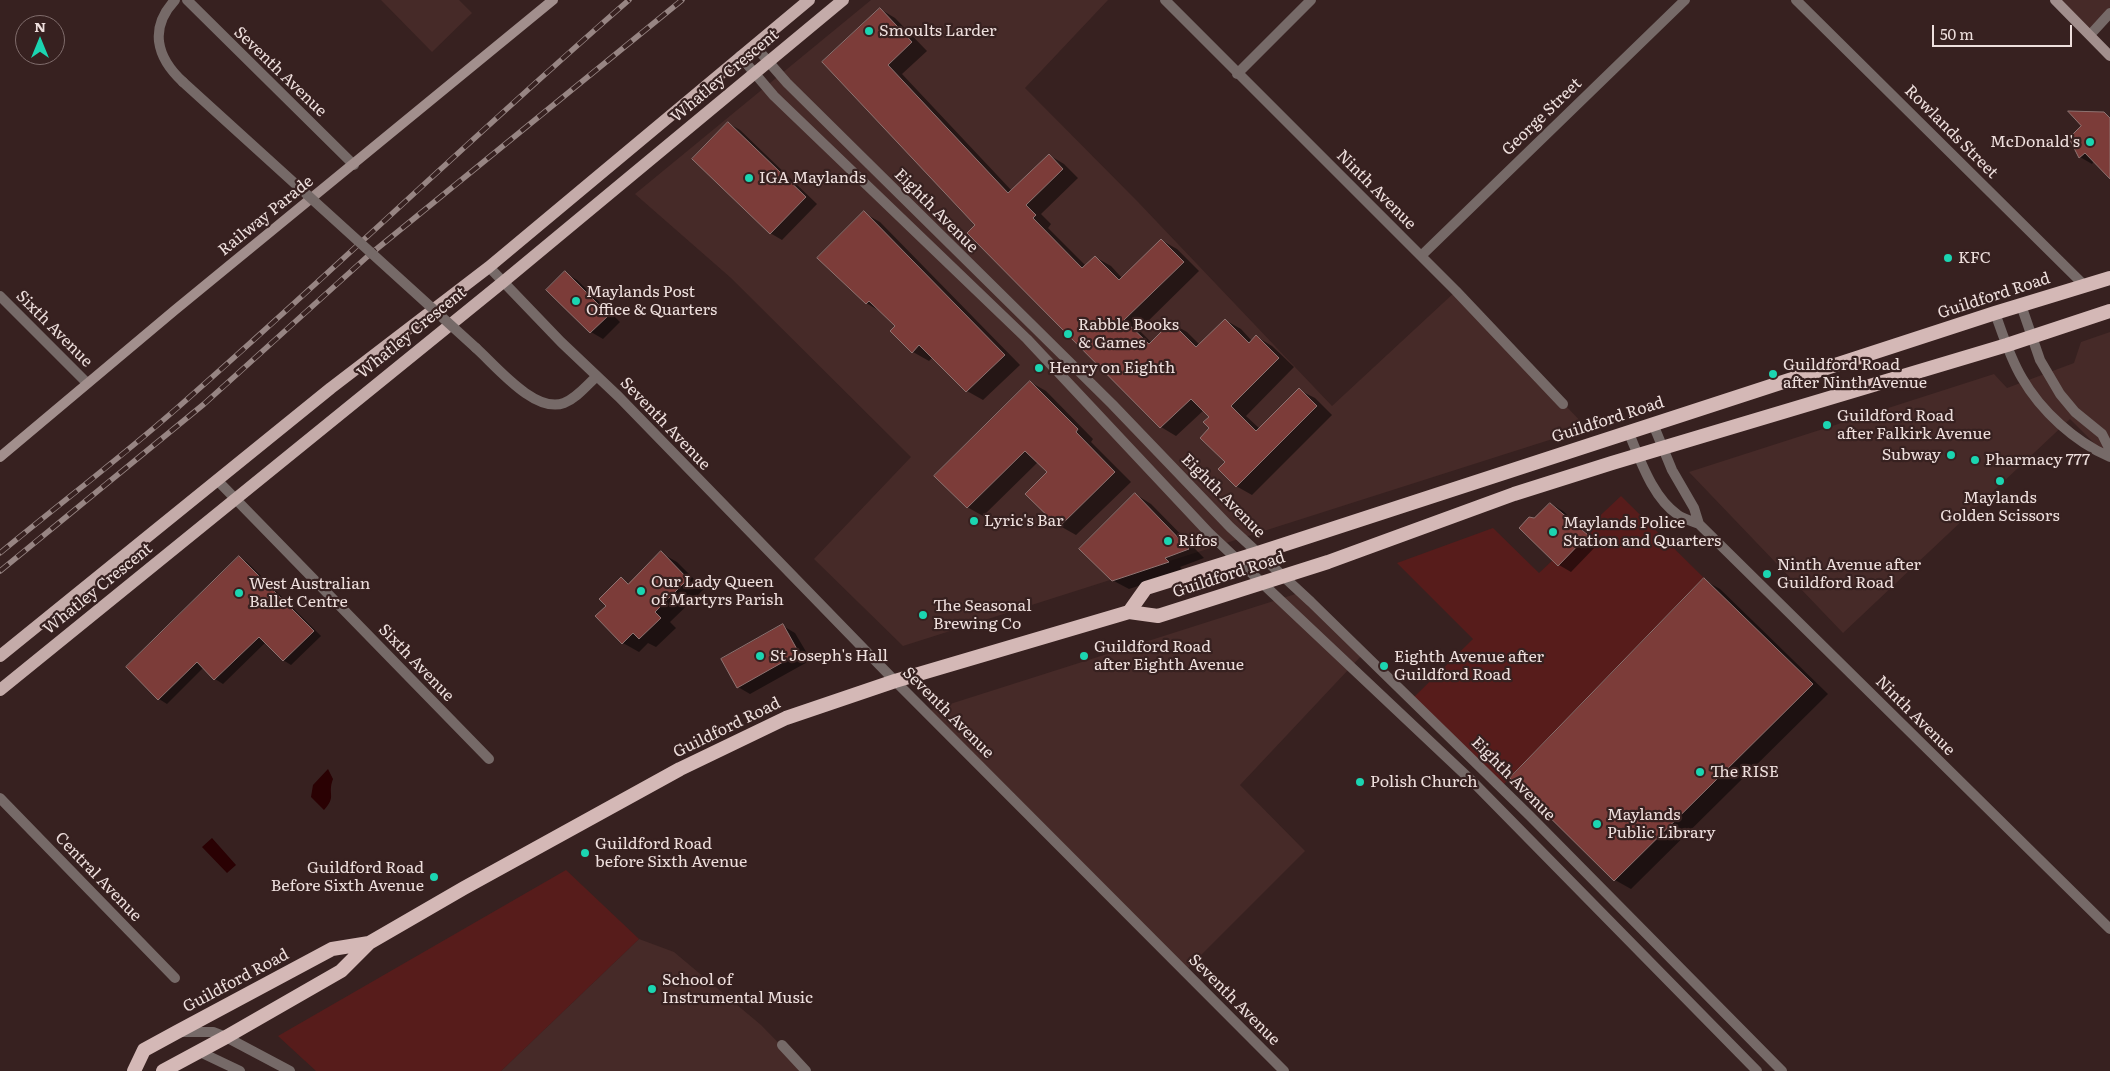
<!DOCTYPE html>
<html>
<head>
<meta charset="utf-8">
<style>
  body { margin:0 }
  #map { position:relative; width:2110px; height:1071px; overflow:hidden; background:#372120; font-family:Literata,serif }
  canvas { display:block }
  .north { position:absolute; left:15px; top:15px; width:50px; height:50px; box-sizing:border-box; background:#372120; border:1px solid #806d6c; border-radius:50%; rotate:0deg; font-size:14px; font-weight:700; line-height:20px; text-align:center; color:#eedfdd }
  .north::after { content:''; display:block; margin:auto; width:18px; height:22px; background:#1bd5b1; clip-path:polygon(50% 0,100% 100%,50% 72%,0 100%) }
  .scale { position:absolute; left:1932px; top:25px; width:140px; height:22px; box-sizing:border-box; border:2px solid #eedfdd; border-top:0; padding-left:6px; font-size:15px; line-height:18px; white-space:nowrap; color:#eedfdd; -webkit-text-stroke:4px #372120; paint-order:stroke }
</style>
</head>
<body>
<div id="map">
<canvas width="2110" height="1071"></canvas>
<div class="north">N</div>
<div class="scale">50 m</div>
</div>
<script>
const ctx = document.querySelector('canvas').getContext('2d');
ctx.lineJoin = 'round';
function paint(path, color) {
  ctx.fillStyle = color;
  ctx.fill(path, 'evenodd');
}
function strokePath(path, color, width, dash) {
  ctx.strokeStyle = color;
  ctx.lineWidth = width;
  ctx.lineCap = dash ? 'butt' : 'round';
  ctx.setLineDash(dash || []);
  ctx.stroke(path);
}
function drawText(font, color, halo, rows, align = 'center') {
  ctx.font = font + ' Literata,serif';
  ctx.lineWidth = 4.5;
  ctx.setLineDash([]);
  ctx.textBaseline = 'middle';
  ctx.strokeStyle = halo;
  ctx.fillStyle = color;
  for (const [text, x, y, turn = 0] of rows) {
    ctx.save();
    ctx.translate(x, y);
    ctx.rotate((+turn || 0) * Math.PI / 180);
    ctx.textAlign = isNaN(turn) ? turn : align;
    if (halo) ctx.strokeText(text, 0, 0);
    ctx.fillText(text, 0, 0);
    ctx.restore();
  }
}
paint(new Path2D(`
  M381 0H459L472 13 432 52Z
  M871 0H1108L1025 88 1138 202 1332 406 1456 291 1587 428 903 646 814 559 911 457 731 278 635 194Z
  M2055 0H2110V13L2090 35Z
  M2110 332V459L2070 419 1843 633 1689 472 1994 374 2007 388 2074 363 2081 342Z
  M1305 591 1364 653 1240 785 1305 851 1184 972 925 712Z
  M639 939 674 952 761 1025 806 1071H501Z`), '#462a28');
paint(new Path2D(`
  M1621 496 1704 578 1501 787 1412 699 1473 639 1397 563 1493 528 1539 573Z
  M566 870 639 939 501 1071H316L278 1036Z`), '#571c1b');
paint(new Path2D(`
  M328 769 333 779C327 795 337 796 324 810L311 797 313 785Z
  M212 838 236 865 227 873 202 847Z`), '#2a0103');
paint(new Path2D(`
  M880 9 895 18 927 51 902 74 1012 191 1049 155 1064 164 1078 178 1041 214 1051 224 1048 228 1086 266 1095 257 1111 266 1122 278 1161 240 1177 249 1199 271 1139 330 1152 343 1171 323 1187 332 1200 345 1225 320 1241 329 1252 341 1257 337 1272 346 1294 367 1246 416 1260 429 1299 390 1315 398 1332 415 1252 495 1236 486 1211 428V417L1204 410 1176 436 1161 427 977 225 823 62Z
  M2103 113 2110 117V178L2094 161 2092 164 2080 157Z
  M728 123 740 130 817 204 782 240 770 233Z
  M864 213 880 222 1020 365 983 400 967 391 933 357 929 361 913 352 897 326 883 313 866 303Z
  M565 273 577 280 620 322 603 339 591 332Z
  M1030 382 1046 391 1093 439 1091 442 1131 482 1076 535 1060 526 1049 472 1038 462 983 516 967 507Z
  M1135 494 1151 504 1204 558 1180 567 1184 571 1129 589 1112 580Z
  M1551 504 1563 511 1599 543 1571 572 1559 565 1535 520Z
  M661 553 677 562 704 589 670 622 676 628 656 647 648 643 639 652 623 643 607 606 621 579 630 584Z
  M239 557 247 562 321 636 291 665 283 660 266 642 223 684 215 679 204 667 167 704 159 699 127 667Z
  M1704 580 1720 589 1828 694 1631 889 1615 880Z
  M783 626 795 633 811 660 750 694 738 687 723 660Z`), '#0007');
const building = new Path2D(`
  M880 8 912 42 888 65 1008 193 1049 154 1063 169 1026 205 1036 215 1033 218 1082 268 1095 256 1119 280 1161 239 1184 262 1124 320 1149 344 1171 322 1196 347 1225 319 1249 343 1256 335 1279 358 1231 406 1256 431 1299 388 1317 406 1236 487 1218 469 1225 462 1200 438 1209 428 1203 422 1209 417 1191 399 1160 428 967 233 975 225 822 62Z
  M2068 111 2104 112 2110 118V179L2085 153 2079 158 2069 138 2081 126Z
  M728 122 806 197 770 234 692 159Z
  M864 211 1005 355 966 392 919 345 912 353 890 331 895 326 869 301 866 304 817 258Z
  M565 271 609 315 590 333 546 290Z
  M1030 381 1078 429 1076 432 1115 472 1059 527 1025 494 1047 472 1025 451 967 508 934 476Z
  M1135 493 1189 549 1165 558 1169 562 1112 581 1079 549Z
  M1550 503 1588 535 1558 566 1519 528 1529 517 1534 518Z
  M661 551 688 579 655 612 661 618 639 639 633 633 622 644 595 616 606 606 599 599 621 577 628 584Z
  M239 556 314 631 283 661 259 637 214 680 197 662 158 700 126 667Z
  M1704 578 1813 684 1614 881 1510 778Z
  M783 624 799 653 737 688 721 659Z`);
paint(building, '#7c3c39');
strokePath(building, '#8e7371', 1);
strokePath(new Path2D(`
  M1165 0 1456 291 1563 404
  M1796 0 2085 286
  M2090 35 2110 13
  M1237 74 1311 0
  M1421 256 1685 0
  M0 296 87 383
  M2021 305 2040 360 2060 394 2075 412 2102 434 2110 450
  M1995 313C2003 335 2010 358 2022 378 2041 411 2075 442 2110 457
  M1653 424 1672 470 1694 508 1699 524
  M1628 431C1640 459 1652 497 1678 515 1684 519 1692 521 1699 524L2110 929
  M217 480 489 759
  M895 681 1284 1071
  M0 798 175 978
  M782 1045 806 1071`), '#766a68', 10);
strokePath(new Path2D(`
  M175 0C149 28 156 57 183 82
  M187 0 354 165
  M754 45 787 83 1112 404 1230 527 1311 602 1530 816 1782 1071
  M740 56 774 96 1027 339 1209 533 1474 783 1757 1071
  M489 267 561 342 619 397 895 681
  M476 348C496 366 535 414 564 403 577 398 587 385 597 376
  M180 1032H213L226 1037 290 1071
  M200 1052 240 1071`), '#766a68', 10);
strokePath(new Path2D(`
  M2055 0 2110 56
  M0 457 175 310 553 0`), '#a28f8d', 10);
strokePath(new Path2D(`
  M0 656 331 388 489 267 809 0
  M0 690 503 282 843 0`), '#c4aba9', 12);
strokePath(new Path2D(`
  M1129 612 1146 588 1258 553 1995 313 2110 278
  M134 1071 144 1050 177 1032 332 949 369 943
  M163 1071 226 1037 341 971 369 943 464 888 680 769 786 718 895 681 1129 612 1158 616 1328 562 1514 494 1612 463 2007 345 2110 311`), '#d4b8b6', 14);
const rail = new Path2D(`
  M0 553C58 505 119 459 176 409 329 275 476 133 629 0
  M0 571 204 404 368 256 682 0`);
strokePath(rail, '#978583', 5.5);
strokePath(rail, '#372120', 4, [11]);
strokePath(new Path2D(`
  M183 82 476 348`), '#766a68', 10);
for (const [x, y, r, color] of [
  [869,31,5,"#1bd5b1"],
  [2090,142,5,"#1bd5b1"],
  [749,178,5,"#1bd5b1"],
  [1948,258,5,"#1bd5b1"],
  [576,301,5,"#1bd5b1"],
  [1068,334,5,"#1bd5b1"],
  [1039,368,5,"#1bd5b1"],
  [1773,374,5,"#1bd5b1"],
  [1827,425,5,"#1bd5b1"],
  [1951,455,5,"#1bd5b1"],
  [1975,460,5,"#1bd5b1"],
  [2000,481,5,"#1bd5b1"],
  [974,521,5,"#1bd5b1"],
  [1553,532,5,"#1bd5b1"],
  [1168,541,5,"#1bd5b1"],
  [1767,574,5,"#1bd5b1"],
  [641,591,5,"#1bd5b1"],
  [239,593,5,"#1bd5b1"],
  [923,615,5,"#1bd5b1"],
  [760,656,5,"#1bd5b1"],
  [1084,656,5,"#1bd5b1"],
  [1384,666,5,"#1bd5b1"],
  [1700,772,5,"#1bd5b1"],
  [1360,782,5,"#1bd5b1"],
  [1597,824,5,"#1bd5b1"],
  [585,853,5,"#1bd5b1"],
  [434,877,5,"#1bd5b1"],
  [652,989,5,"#1bd5b1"]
]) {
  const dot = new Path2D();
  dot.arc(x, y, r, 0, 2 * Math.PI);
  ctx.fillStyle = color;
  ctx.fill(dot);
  strokePath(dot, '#372120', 2);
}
drawText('16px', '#eedfdd', '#372120', [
  ["Smoults Larder",879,31],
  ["McDonald's",2080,142,"right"],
  ["IGA Maylands",759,178],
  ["KFC",1958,258],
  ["Maylands Post",586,292],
  ["Office & Quarters",586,310],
  ["Rabble Books",1078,325],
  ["& Games",1078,343],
  ["Guildford Road",1783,365],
  ["after Ninth Avenue",1783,383],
  ["Henry on Eighth",1049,368],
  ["Guildford Road",1837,416],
  ["after Falkirk Avenue",1837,434],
  ["Subway",1941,455,"right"],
  ["Pharmacy 777",1985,460],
  ["Maylands",2000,498,"center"],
  ["Golden Scissors",2000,516,"center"],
  ["Lyric's Bar",984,521],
  ["Maylands Police",1563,523],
  ["Station and Quarters",1563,541],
  ["Rifos",1178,541],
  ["Ninth Avenue after",1777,565],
  ["Guildford Road",1777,583],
  ["Our Lady Queen",651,582],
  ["of Martyrs Parish",651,600],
  ["West Australian",249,584],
  ["Ballet Centre",249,602],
  ["The Seasonal",933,606],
  ["Brewing Co",933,624],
  ["Guildford Road",1094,647],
  ["after Eighth Avenue",1094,665],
  ["St Joseph's Hall",770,656],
  ["Eighth Avenue after",1394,657],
  ["Guildford Road",1394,675],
  ["The RISE",1710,772],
  ["Polish Church",1370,782],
  ["Maylands",1607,815],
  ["Public Library",1607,833],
  ["Guildford Road",595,844],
  ["before Sixth Avenue",595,862],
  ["Guildford Road",424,868,"right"],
  ["Before Sixth Avenue",424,886,"right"],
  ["School of",662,980],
  ["Instrumental Music",662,998]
], 'left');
drawText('16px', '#eedfdd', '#372120', [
  ["Seventh Avenue",280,72,44],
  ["Whatley Crescent",725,76,-40],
  ["George Street",1542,117,-44],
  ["Rowlands Street",1951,132,45],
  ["Ninth Avenue",1376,190,45],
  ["Eighth Avenue",936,211,45],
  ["Railway Parade",266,216,-39],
  ["Guildford Road",1994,296,-18],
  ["Sixth Avenue",54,329,45],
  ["Whatley Crescent",412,333,-39],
  ["Guildford Road",1608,420,-18],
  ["Seventh Avenue",665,424,46],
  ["Eighth Avenue",1223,496,45],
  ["Guildford Road",1229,575,-18],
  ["Whatley Crescent",98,589,-39],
  ["Sixth Avenue",416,663,46],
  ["Seventh Avenue",948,713,45],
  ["Ninth Avenue",1915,716,45],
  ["Guildford Road",727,728,-26],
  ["Eighth Avenue",1513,779,45],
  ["Central Avenue",98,877,46],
  ["Guildford Road",236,981,-28],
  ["Seventh Avenue",1234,1000,45]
]);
</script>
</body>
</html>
